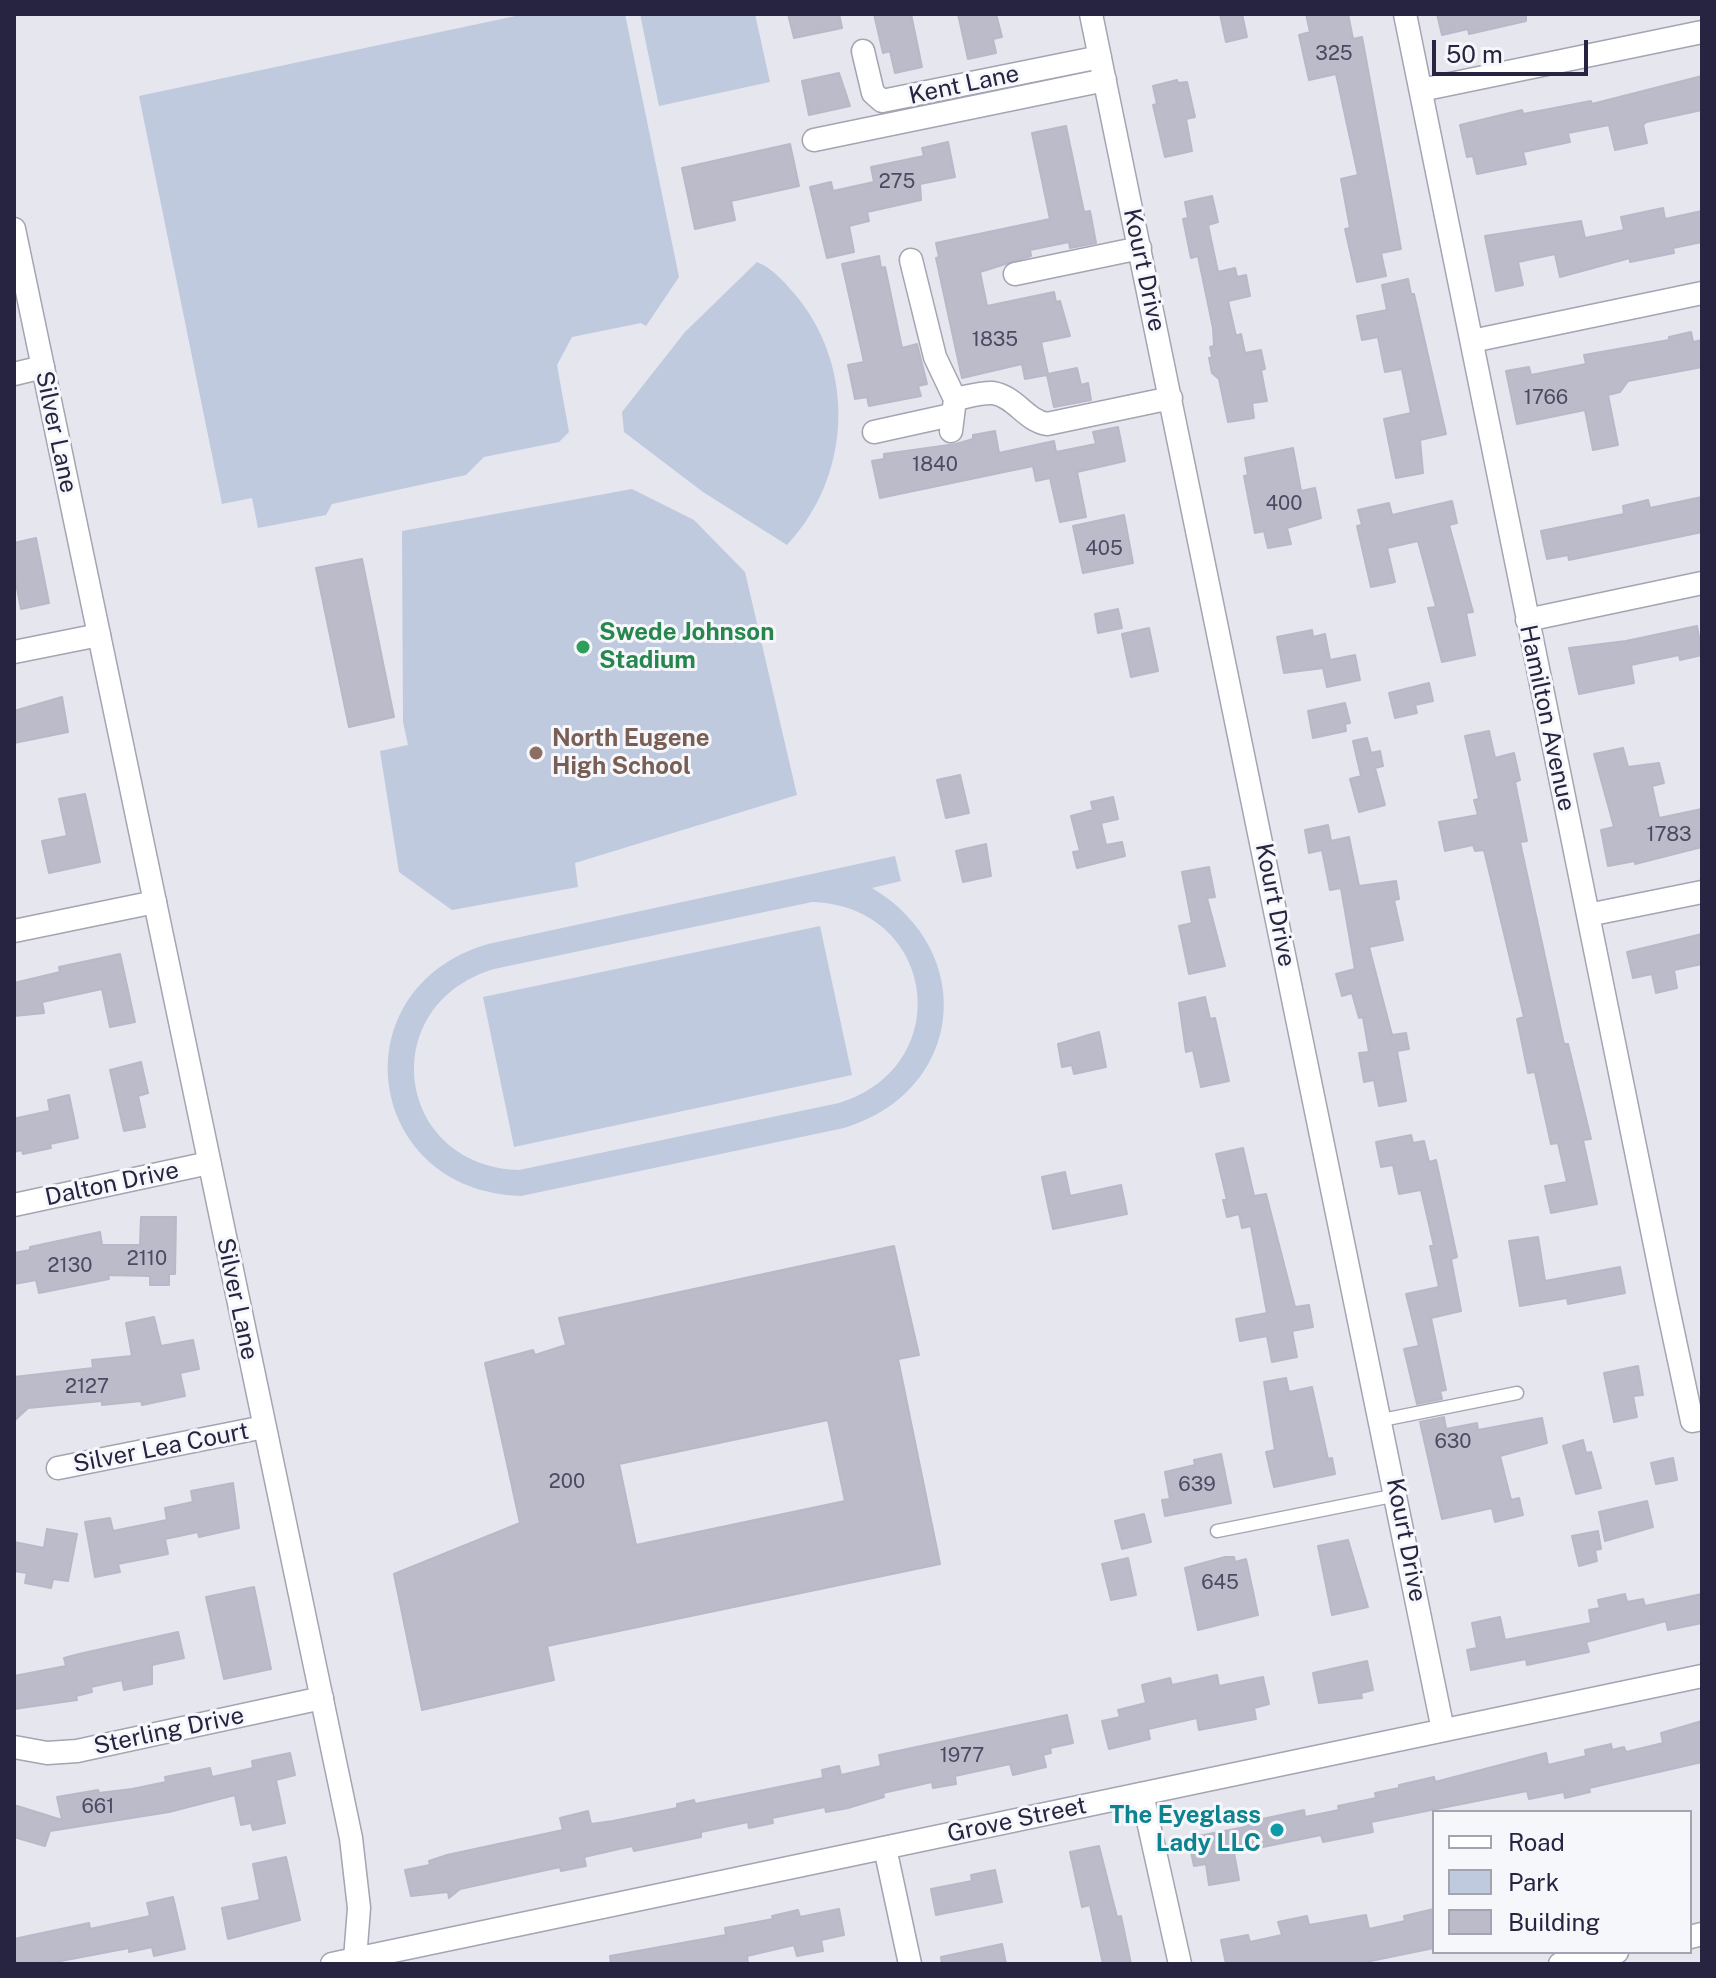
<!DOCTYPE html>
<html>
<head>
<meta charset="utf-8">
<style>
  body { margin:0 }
  #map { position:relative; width:1716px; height:1978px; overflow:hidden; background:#e5e6ee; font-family:"Public Sans",sans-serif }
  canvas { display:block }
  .frame { position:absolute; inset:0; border:16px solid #272441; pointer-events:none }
  .legend { position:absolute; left:1432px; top:1810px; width:260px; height:144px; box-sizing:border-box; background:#f6f7fb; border:2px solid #a3a3b1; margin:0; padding:10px 14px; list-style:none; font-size:24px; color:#272441 }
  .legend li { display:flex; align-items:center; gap:16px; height:40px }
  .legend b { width:40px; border:2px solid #a3a3b1 }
  .scale { position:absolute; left:1432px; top:40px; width:156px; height:36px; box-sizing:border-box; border:4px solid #272441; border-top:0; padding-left:10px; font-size:24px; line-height:28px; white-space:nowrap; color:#272441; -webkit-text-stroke:6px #f6f7fb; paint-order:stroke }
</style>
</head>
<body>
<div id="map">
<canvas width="1716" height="1978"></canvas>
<div class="frame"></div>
<ul class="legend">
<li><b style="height:10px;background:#fff"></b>Road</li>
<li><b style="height:22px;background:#bfcadf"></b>Park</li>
<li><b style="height:22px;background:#bbbbc9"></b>Building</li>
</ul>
<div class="scale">50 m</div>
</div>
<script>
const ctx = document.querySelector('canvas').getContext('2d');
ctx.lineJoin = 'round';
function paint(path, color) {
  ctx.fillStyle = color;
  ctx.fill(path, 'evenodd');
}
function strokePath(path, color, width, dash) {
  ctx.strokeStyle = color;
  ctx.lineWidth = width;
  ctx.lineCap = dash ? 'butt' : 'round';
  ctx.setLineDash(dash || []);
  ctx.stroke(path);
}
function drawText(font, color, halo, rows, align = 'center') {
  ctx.font = font + ' "Public Sans",sans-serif';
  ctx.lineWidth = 6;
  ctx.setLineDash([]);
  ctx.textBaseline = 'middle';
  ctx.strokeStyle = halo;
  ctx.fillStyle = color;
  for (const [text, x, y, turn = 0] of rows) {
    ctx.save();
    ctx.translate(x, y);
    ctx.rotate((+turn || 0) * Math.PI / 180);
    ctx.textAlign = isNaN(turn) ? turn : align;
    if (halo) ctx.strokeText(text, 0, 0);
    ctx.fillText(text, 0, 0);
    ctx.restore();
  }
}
paint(new Path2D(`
  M525 14H625L679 277 646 326 641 323 572 337 557 365 569 432 559 442 484 457 466 475 332 504 326 515 258 528 252 498 222 504 139 96Z
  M640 14H755L770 82 659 106Z
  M757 262C774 269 786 284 798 298 856 371 851 477 787 545L703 492 624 432 622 412 685 332Z
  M632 489 694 520 745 572 797 795 575 863 578 887 452 910 399 872 380 751 408 745 403 722 402 531Z
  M895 856 901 881 872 888C979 952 964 1092 844 1128L521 1196C364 1191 337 988 488 944ZM812 902C937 906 958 1067 839 1103L519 1170C395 1166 374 1005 494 969Z
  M820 926 852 1075 514 1147 483 997Z`), '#bfcadf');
const building = new Path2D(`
  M788 14H839L842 28 794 38Z
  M874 14H911L922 67 895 73 890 51 883 53Z
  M958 14H996L1002 37 993 39 996 53 968 59Z
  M1220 14H1242L1247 37 1226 42Z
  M1306 14H1348L1353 39 1362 37 1401 249 1381 253 1386 276 1357 282 1345 229 1350 228 1341 179 1358 175 1336 74 1309 80 1299 35 1310 32Z
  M1437 14H1526V21L1469 34 1468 29 1442 35Z
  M839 73 850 106 809 115 802 81Z
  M1702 76V110L1646 122 1643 125 1647 143 1615 150 1609 125 1568 133 1570 142 1523 152 1526 164 1477 174 1473 156 1467 157 1460 125 1522 110 1523 114 1591 101 1592 104Z
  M1177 80 1178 83 1187 82 1195 117 1186 119 1192 151 1165 157 1153 105 1157 104 1153 86Z
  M1066 126 1084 212 1090 211 1096 243 1070 248 1069 242 1030 250 1031 256 980 272 987 306 1054 292 1056 302 1060 301 1070 336 1041 342 1048 374 1077 368 1081 385 1088 383 1091 400 1054 407 1047 375 1025 379 1022 364 962 378 936 258 939 257 936 243 1050 219 1032 133Z
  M948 142 955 177 920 184 921 200 867 212 869 221 849 226 854 252 827 258 810 187 831 182 833 191 874 182 871 167 924 156 922 148Z
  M790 144 799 186 731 201 735 220 695 229 682 168Z
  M1212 196 1218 222 1208 225 1218 272 1235 268 1237 277 1246 275 1250 296 1228 301 1236 336 1241 334 1245 353 1261 350 1265 369 1261 370 1267 401 1252 403 1254 418 1228 422 1219 379 1212 373 1209 358 1212 357 1210 347 1214 346 1213 328 1198 256 1191 258 1183 219 1188 218 1185 202Z
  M1663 208 1665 219 1702 211V242L1673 248 1674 253 1630 262V258L1560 277 1555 254 1518 262 1523 285 1496 291 1485 236 1581 221 1585 238 1624 230 1621 217Z
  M879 256 881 268 885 267 902 348 917 344 927 384 918 386 921 396 869 406 867 397 855 399 848 365 864 362 842 264Z
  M1408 279 1411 294H1414L1446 434 1420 440 1423 473 1396 478 1384 419 1411 413 1402 369 1385 372 1378 337 1362 340 1357 316 1387 310 1382 285Z
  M1691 332 1693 342 1702 340V367L1628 381 1620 392 1608 395 1618 445 1593 450 1585 410 1517 424 1506 371 1529 367 1531 375 1586 364 1584 355 1669 340V337Z
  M1118 427 1125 461 1077 472 1086 517 1060 522 1050 478 1036 481 1033 466 880 498 872 461 884 459V454L956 444 973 439V435L995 431 999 453 1054 441 1056 452 1096 444 1093 432Z
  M1293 448 1301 491 1315 488 1321 518 1287 528 1291 544 1268 548 1264 531 1255 533 1244 476 1248 475 1245 458Z
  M1702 497V532L1569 560 1568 555 1547 559 1541 531 1624 514 1623 506 1648 500 1650 508Z
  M1452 501 1457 523 1449 525 1473 612 1466 613 1475 655 1442 662 1428 608 1436 607 1418 541 1387 548 1395 582 1371 587 1357 526 1362 525 1358 510 1389 503 1392 515Z
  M1124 515 1133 563 1083 573 1073 526Z
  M36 538 49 603 21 609 14 573V543Z
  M362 559 394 717 349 727 316 568Z
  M1118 609 1122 628 1098 633 1095 614Z
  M1697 626 1702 655 1680 660 1679 655 1631 665 1634 683 1579 694 1569 648 1626 641Z
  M1149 628 1158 671 1131 677 1122 634Z
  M1312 630 1313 637 1325 634 1330 660 1355 655 1360 680 1327 687 1323 668 1284 673 1277 637Z
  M1429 683 1433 701 1415 705 1417 713 1395 718 1389 693Z
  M62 697 68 732 14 743V711Z
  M1345 703 1350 723 1345 724 1346 731 1313 738 1308 711Z
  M1489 731 1495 758 1514 753 1520 780 1515 782 1527 841 1520 842 1564 1044H1568L1591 1139 1583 1140 1597 1204 1551 1213 1545 1186 1567 1182 1558 1143 1551 1144 1535 1072 1528 1073 1517 1019 1524 1017 1484 850 1475 851 1473 845 1445 851 1439 822 1478 815 1474 800 1479 799 1465 736Z
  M1367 738 1371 753 1380 751 1383 766 1375 768 1385 805 1359 812 1350 779 1361 776 1353 741Z
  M1623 748 1628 767 1659 763 1664 783 1652 786 1659 818 1702 809V847L1635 864V861L1608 866 1601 830 1614 827 1594 754Z
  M960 775 969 813 946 818 937 780Z
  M85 794 100 862 49 873 42 841 67 836 59 799Z
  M1113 797 1118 819 1101 823 1106 845 1122 842 1125 856 1077 868 1073 852 1080 851 1071 816 1093 810 1091 802Z
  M1328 825 1331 841 1349 837 1359 886 1396 881 1399 899 1394 900 1403 940 1369 947 1392 1035 1406 1033 1409 1049 1397 1051 1406 1101 1379 1106 1374 1080 1364 1082 1359 1053 1369 1052 1363 1017 1359 1018 1352 993 1342 996 1336 974 1355 969 1341 888 1330 890 1322 850 1309 853 1305 830Z
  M986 844 991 876 963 882 956 851Z
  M1209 867 1215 897 1207 898 1225 966 1189 974 1179 926 1192 923 1182 872Z
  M1702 934V964L1674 970 1677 988 1656 993 1652 974 1633 978 1627 952Z
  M120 954 135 1022 110 1027 102 989 42 1002 44 1013 14 1016V983L60 972 59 967Z
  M1205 997 1210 1019 1215 1018 1229 1081 1201 1087 1193 1050 1186 1052 1179 1003Z
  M1099 1032 1106 1067 1074 1074 1072 1065 1062 1067 1058 1044Z
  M141 1062 148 1093 138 1096 145 1127 124 1131 110 1070Z
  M69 1095 78 1138 50 1144 51 1148 23 1154 22 1150 14 1152V1123L17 1118 50 1111 48 1100Z
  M1411 1135 1413 1143 1424 1141 1429 1162 1436 1160 1457 1257 1451 1259 1461 1311 1431 1318 1446 1390 1440 1391 1442 1399 1417 1404 1404 1349 1419 1346 1406 1294 1439 1287 1430 1246H1434L1421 1190 1399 1194 1393 1165 1381 1167 1376 1142Z
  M1243 1148 1254 1196 1266 1194 1295 1307 1309 1305 1313 1327 1292 1331 1297 1357 1272 1362 1267 1336 1240 1341 1236 1319 1267 1313 1251 1226 1242 1228 1239 1214 1227 1217 1223 1200H1227L1216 1154Z
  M1065 1172 1070 1196 1121 1185 1127 1214 1053 1229 1042 1177Z
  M141 1217H176L175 1274H169V1285H150V1276L108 1275 109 1279 39 1293 36 1280 14 1284V1253L30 1250V1247L100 1232 102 1245H140Z
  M1538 1237 1545 1281 1620 1267 1625 1293 1568 1304 1567 1298 1520 1306 1509 1241Z
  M894 1246 919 1355 898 1359 940 1564 547 1646 554 1680 422 1710 394 1574 520 1523 485 1363 533 1350 535 1355 566 1345 559 1318ZM828 1420 845 1501 636 1545 619 1464Z
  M154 1317 161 1346 193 1340 199 1369 180 1373 185 1396 142 1405 141 1401 102 1405V1401L28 1408 14 1421V1377L93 1368 92 1360 132 1356 126 1323Z
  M1638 1366 1643 1395 1633 1396 1637 1417 1614 1422 1604 1373Z
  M1286 1378 1289 1392 1312 1387 1328 1459 1332 1458 1335 1474 1274 1487 1266 1452 1275 1450 1264 1382Z
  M1444 1417 1446 1429 1477 1423 1478 1430 1542 1418 1547 1443 1500 1456 1511 1500 1519 1498 1523 1515 1495 1522 1492 1508 1442 1519 1420 1422Z
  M1583 1440 1586 1453 1591 1452 1601 1488 1576 1494 1563 1446Z
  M1221 1454 1231 1503 1165 1516 1162 1500 1170 1499 1165 1472 1195 1465 1194 1460Z
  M1673 1458 1677 1480 1656 1484 1651 1463Z
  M233 1483 239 1528 199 1537 198 1532 165 1539 168 1554 118 1564 120 1572 95 1577 85 1522 110 1518 113 1531 167 1520 165 1508 193 1502 191 1491Z
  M1647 1501 1653 1527 1605 1541 1599 1512Z
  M1144 1514 1151 1542 1122 1549 1115 1521Z
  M47 1529 77 1534 68 1581 53 1579 51 1588 25 1583 27 1573 14 1571V1542L44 1548Z
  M1598 1531 1601 1549 1595 1550 1597 1561 1579 1566 1572 1536Z
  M1348 1540 1368 1607 1332 1615 1318 1546Z
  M1225 1557H1234L1235 1562 1246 1559 1258 1615 1198 1630 1185 1568Z
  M1128 1558 1136 1595 1111 1600 1102 1564Z
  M254 1587 271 1669 224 1679 206 1597Z
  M1625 1594 1627 1602 1643 1599 1645 1606 1702 1594V1623L1668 1630 1666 1621 1586 1642 1589 1652 1527 1665 1526 1659 1471 1670 1467 1650 1477 1648 1472 1623 1500 1617 1505 1640 1591 1623 1589 1610 1600 1608 1598 1600Z
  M178 1632 184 1658 152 1665V1684L124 1690 122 1680 91 1687 92 1692 76 1696 77 1700 14 1709V1676L66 1666 64 1658 79 1654Z
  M1367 1661 1373 1690 1361 1693 1362 1698 1319 1703 1313 1673Z
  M1217 1675 1219 1686 1263 1677 1269 1704 1254 1708 1256 1719 1199 1730 1197 1718 1148 1729 1150 1739 1109 1749 1102 1721 1120 1717 1118 1710 1146 1703 1142 1685 1170 1678 1172 1685Z
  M1067 1715 1073 1743 1050 1748 1051 1753 1043 1755 1046 1767 1013 1775 1010 1764 955 1776 956 1784 933 1788 932 1782 883 1793 884 1797 848 1808 826 1812 825 1807 772 1818 773 1823 749 1828 748 1822 701 1832V1837L634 1851 632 1846 584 1857 586 1866 561 1871 560 1867 460 1889 449 1898 448 1892 411 1896 405 1870 430 1865 429 1861 447 1855 563 1830 560 1818 588 1811 591 1824 613 1821 677 1808V1804L694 1800 695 1804 823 1778 822 1770 839 1766 841 1775 881 1766 879 1755Z
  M1702 1721V1762L1589 1788 1590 1792 1565 1798 1564 1792 1529 1799 1527 1791 1371 1822 1373 1832 1323 1842 1321 1835 1234 1853 1239 1880 1209 1885 1206 1864 1194 1866 1188 1838 1245 1827 1244 1823 1304 1810 1305 1817 1339 1810 1338 1806 1376 1798 1375 1793 1399 1788V1785L1434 1777 1435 1782 1546 1753 1548 1765 1586 1756 1585 1750 1611 1744 1612 1750 1624 1747 1626 1752 1663 1743 1661 1733Z
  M290 1753 295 1775 276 1780 285 1823 253 1830 251 1823 241 1825 235 1795 169 1812 50 1831 45 1846 14 1837V1805L62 1820 57 1797 98 1790 99 1793 132 1789 166 1782 165 1777 210 1768 212 1777 253 1768 252 1761Z
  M1099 1846 1117 1917 1121 1916 1131 1964H1103L1090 1905 1082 1907 1070 1852Z
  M286 1857 300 1920 228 1939 222 1908 260 1900 253 1864Z
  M995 1870 1002 1902 936 1915 931 1889 972 1881 971 1875Z
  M173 1897 185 1949 154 1956 152 1947 129 1952V1948L45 1964H14V1939L89 1923 90 1929 150 1916 147 1903Z
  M839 1909 844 1935 821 1940 823 1951 797 1956 794 1945 747 1956 748 1964H611L610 1956 726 1935 725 1928 773 1919 772 1916 798 1910 800 1917Z
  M1434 1909V1948L1356 1964H1226L1221 1940 1248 1935 1250 1942 1282 1935 1278 1922 1307 1916 1309 1925 1366 1915 1369 1929 1405 1921 1404 1916Z
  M1002 1944 1006 1964H942L941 1957Z`);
paint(building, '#bbbbc9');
strokePath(building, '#b8b8c8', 2);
const service = new Path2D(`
  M1382 1420 1517 1393
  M1217 1531 1397 1495`);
const minor = new Path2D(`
  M1091 14 1443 1730
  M1405 14 1666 1299 1692 1421 1702 1419
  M863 51 873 93 882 101 1100 57
  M1421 90 1702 32
  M814 140 1105 80
  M911 260 935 357 955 399
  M1015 274 1140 248
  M1472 341 1702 293
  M14 374 43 367
  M951 431 955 399C967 397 981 392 993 393 1016 397 1025 420 1047 424L1171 398
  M874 432 951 415
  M1527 620 1702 583
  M14 652 99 635
  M1588 915 1702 892
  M14 931 155 902
  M14 1205 209 1163
  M58 1468 264 1427
  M14 1747 47 1753 77 1751 322 1698
  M1142 1794 1180 1964
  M885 1848 910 1964
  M1690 1937 1702 1934
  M332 1964 355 1959 354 1964
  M1560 1964 1617 1952`);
const tertiary = new Path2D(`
  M14 229 351 1838 359 1908 355 1959 1702 1676`);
strokePath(service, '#a4a4b3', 15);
strokePath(minor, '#a4a4b3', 25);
strokePath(tertiary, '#a4a4b3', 25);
strokePath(service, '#fff', 12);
strokePath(minor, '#fff', 22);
strokePath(tertiary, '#fff', 22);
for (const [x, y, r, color] of [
  [583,647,8,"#2e9e5b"],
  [536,753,8,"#8d6e63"],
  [1277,1830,8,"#0f9aa8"]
]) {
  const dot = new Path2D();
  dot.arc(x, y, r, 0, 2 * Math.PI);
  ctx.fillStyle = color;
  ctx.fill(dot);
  strokePath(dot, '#f6f7fb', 3);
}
drawText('20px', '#4c4a63', null, [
  ["325",1334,54],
  ["275",897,182],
  ["1835",995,340],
  ["1766",1546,398],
  ["1840",935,465],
  ["400",1284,504],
  ["405",1104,549],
  ["1783",1669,835],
  ["2110",147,1259],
  ["2130",70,1266],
  ["2127",87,1387],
  ["630",1453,1442],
  ["200",567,1482],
  ["639",1197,1485],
  ["645",1220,1583],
  ["1977",962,1756],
  ["661",98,1807]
]);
drawText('24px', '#272441', '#f6f7fb', [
  ["Kent Lane",964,85,-12],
  ["Kourt Drive",1144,270,78],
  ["Silver Lane",56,432,78],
  ["Hamilton Avenue",1547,718,78],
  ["Kourt Drive",1275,905,79],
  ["Dalton Drive",112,1184,-12],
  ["Silver Lane",237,1299,78],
  ["Silver Lea Court",161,1448,-11],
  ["Kourt Drive",1406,1540,79],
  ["Sterling Drive",169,1731,-12],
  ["Grove Street",1017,1820,-12]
]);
drawText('bold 24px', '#27864d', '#f6f7fb', [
  ["Swede Johnson",599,633],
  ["Stadium",599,661]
], 'left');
drawText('bold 24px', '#785e54', '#f6f7fb', [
  ["North Eugene",552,739],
  ["High School",552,767]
], 'left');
drawText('bold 24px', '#0d838f', '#f6f7fb', [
  ["The Eyeglass",1261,1816],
  ["Lady LLC",1261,1844]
], 'right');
</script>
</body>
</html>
